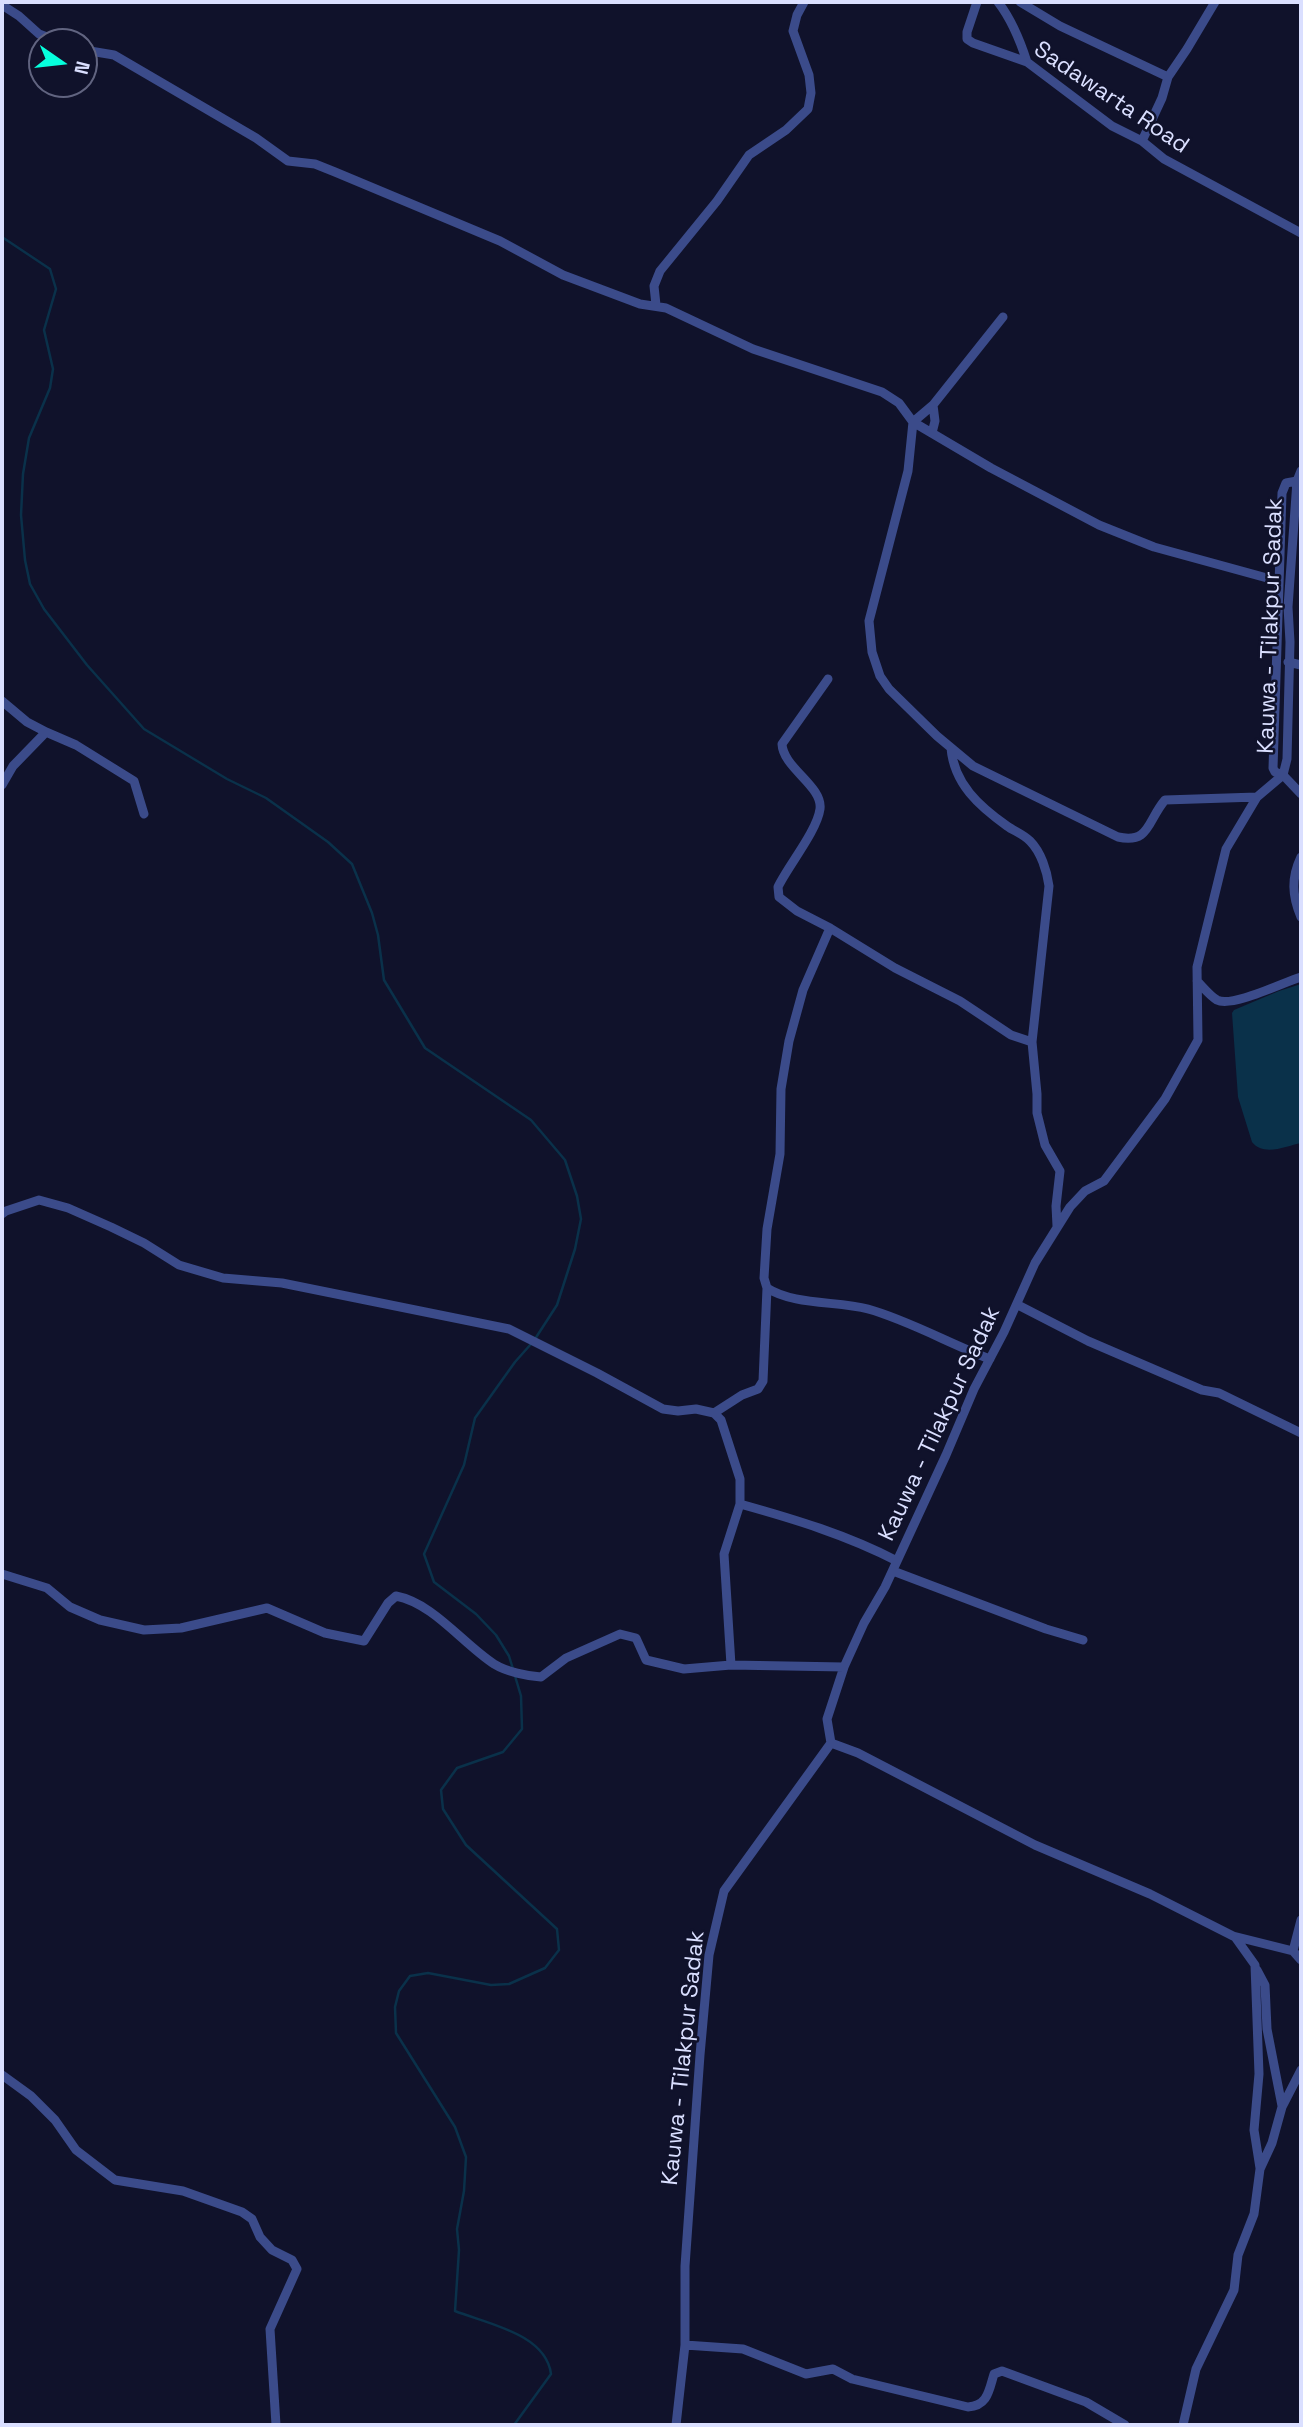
<!DOCTYPE html>
<html>
<head>
<meta charset="utf-8">
<style>
  body { margin:0 }
  #map { position:relative; width:1303px; height:2427px; overflow:hidden; background:#10122b; font-family:"Space Grotesk",sans-serif }
  canvas { display:block }
  .frame { position:absolute; inset:0; border:4px solid #dadfff; pointer-events:none }
  .north { position:absolute; left:28px; top:28px; width:70px; height:70px; box-sizing:border-box; background:#10122b; border:2px solid #616480; border-radius:50%; rotate:104deg; font-size:19px; font-weight:700; line-height:28px; text-align:center; color:#dadfff }
  .north::after { content:''; display:block; margin:auto; width:24px; height:32px; background:#06ffdd; clip-path:polygon(50% 0,100% 100%,50% 72%,0 100%) }
</style>
</head>
<body>
<div id="map">
<canvas width="1303" height="2427"></canvas>
<div class="frame"></div>
<div class="north">N</div>
</div>
<script>
const ctx = document.querySelector('canvas').getContext('2d');
ctx.lineJoin = 'round';
function paint(path, color) {
  ctx.fillStyle = color;
  ctx.fill(path, 'evenodd');
}
function strokePath(path, color, width, dash) {
  ctx.strokeStyle = color;
  ctx.lineWidth = width;
  ctx.lineCap = dash ? 'butt' : 'round';
  ctx.setLineDash(dash || []);
  ctx.stroke(path);
}
function drawText(font, color, halo, rows, align = 'center') {
  ctx.font = font + ' "Space Grotesk",sans-serif';
  ctx.lineWidth = 5;
  ctx.setLineDash([]);
  ctx.textBaseline = 'middle';
  ctx.strokeStyle = halo;
  ctx.fillStyle = color;
  for (const [text, x, y, turn = 0] of rows) {
    ctx.save();
    ctx.translate(x, y);
    ctx.rotate((+turn || 0) * Math.PI / 180);
    ctx.textAlign = isNaN(turn) ? turn : align;
    if (halo) ctx.strokeText(text, 0, 0);
    ctx.fillText(text, 0, 0);
    ctx.restore();
  }
}
paint(new Path2D(`
  M1301 984V1143C1286 1146 1264 1157 1252 1142L1238 1097 1232 1013 1234 1010 1279 991Z`), '#0a314a');
strokePath(new Path2D(`
  M2 237 50 269 56 289 44 330 53 369 50 388 29 438 23 474 21 515 25 560 30 584 44 609 87 665 144 729 227 779 266 798 328 842 352 864 372 913 378 935 384 980 425 1048 531 1120 565 1160 577 1196 581 1219 575 1249 557 1305 535 1339
  M513 1669 509 1656 496 1635 476 1614 434 1582 424 1554 464 1465 475 1418 515 1362 531 1344
  M514 2425 551 2374C546 2334 488 2324 455 2311L459 2250 457 2229 464 2191 466 2157 455 2127 396 2033 395 2007 399 1991 410 1976 428 1973 491 1985 509 1984 545 1968 559 1950 557 1929 466 1845 443 1809 441 1790 457 1768 503 1752 522 1729 521 1696 515 1676`), '#0a314a', 2.5);
strokePath(new Path2D(`
  M977 2 967 32V39L973 43 1027 62 1112 126 1142 141 1164 159 1301 233
  M998 2C1012 20 1020 40 1027 62
  M1020 2 1060 26 1168 77
  M2 5 19 16 39 34 60 42
  M84 50 114 55 256 138 288 161 315 164 335 172 500 241 563 275 640 304 666 308 753 349 882 392 899 403 913 422 991 468 1099 525 1154 547 1278 581
  M1142 141 1162 98 1168 77 1187 49 1215 2
  M656 305 654 286 660 271 717 201 749 155 786 130 808 109 811 93 809 75 793 31 797 15 804 2
  M933 405 913 422 908 471 869 621 872 652 880 676 889 689 937 736 973 766 1118 837C1150 844 1147 821 1165 800L1257 797
  M932 433 935 421 933 405 1003 317
  M1297 481 1286 483 1282 493 1273 768 1275 772 1283 775 1301 794
  M1288 662 1301 665
  M828 679 782 744C783 768 823 786 820 809 817 831 788 866 778 887L779 897 797 911 830 928 895 968 960 1001 1011 1035 1032 1042
  M2 701 27 722 46 732
  M951 748C954 784 979 806 1007 826 1014 831 1023 834 1030 841 1041 852 1047 871 1049 886L1032 1042 1037 1094V1113L1045 1145 1060 1171 1056 1206 1057 1226
  M2 785 13 766 46 732 76 745 134 781 144 814
  M1301 857C1291 878 1292 896 1301 917
  M830 928 803 990 789 1041 781 1089 780 1154 767 1229 764 1278 767 1288C793 1305 837 1301 868 1309 908 1320 950 1344 990 1359
  M1197 981C1203 987 1210 996 1217 1000 1232 1008 1284 982 1301 977
  M2 1214 6 1211 39 1200 68 1208 111 1227 144 1243 179 1265 223 1278 282 1283 509 1329 597 1373 663 1409 678 1411 696 1409 714 1413 721 1420 740 1479V1504L724 1554 731 1665
  M1018 1305 1088 1341 1202 1390 1219 1393 1301 1433
  M714 1413 742 1395 758 1389 763 1381 767 1288
  M740 1504C794 1519 847 1535 897 1561
  M893 1571 1046 1629 1083 1640
  M2 1574 47 1588 70 1607 100 1620 144 1630 181 1628 267 1608 325 1633 364 1641 388 1603 396 1596C433 1603 463 1644 494 1664 507 1672 527 1676 541 1677L566 1658 620 1634 636 1638 646 1660 684 1669 731 1665 844 1667
  M831 1743 858 1753 1035 1845 1150 1894 1233 1936 1293 1951
  M1301 1920 1293 1951 1301 1960
  M1235 1937 1255 1965 1259 2074 1254 2130 1260 2168
  M1257 1970 1265 1985 1267 2029 1282 2106
  M2 2075 31 2096 55 2120 76 2150 115 2180 183 2191 242 2212 252 2219 260 2237 272 2250 292 2260 297 2269 270 2329 276 2425
  M685 2345 743 2349 806 2374 833 2369 852 2379 968 2407C988 2406 989 2390 994 2374L1002 2371 1086 2402 1125 2425
  M676 2425 685 2345V2266L700 2055 709 1955 724 1891 831 1743 827 1719 844 1667 864 1623 885 1587 946 1455 974 1389 1004 1332 1035 1263 1070 1207 1085 1191 1104 1181 1165 1099 1198 1040 1197 967 1226 849 1257 797 1283 775 1287 759 1290 642 1288 607 1297 481 1301 471
  M1183 2425 1196 2369 1234 2290 1238 2255 1254 2214 1260 2169 1272 2143 1282 2107 1301 2070`), '#3b4b8a', 9);
drawText('23px', '#dadfff', '#10122b', [
  ["Sadawarta Road",1111,98,34],
  ["Kauwa - Tilakpur Sadak",1271,626,-88],
  ["Kauwa - Tilakpur Sadak",940,1424,-65],
  ["Kauwa - Tilakpur Sadak",684,2058,-84]
]);
</script>
</body>
</html>
